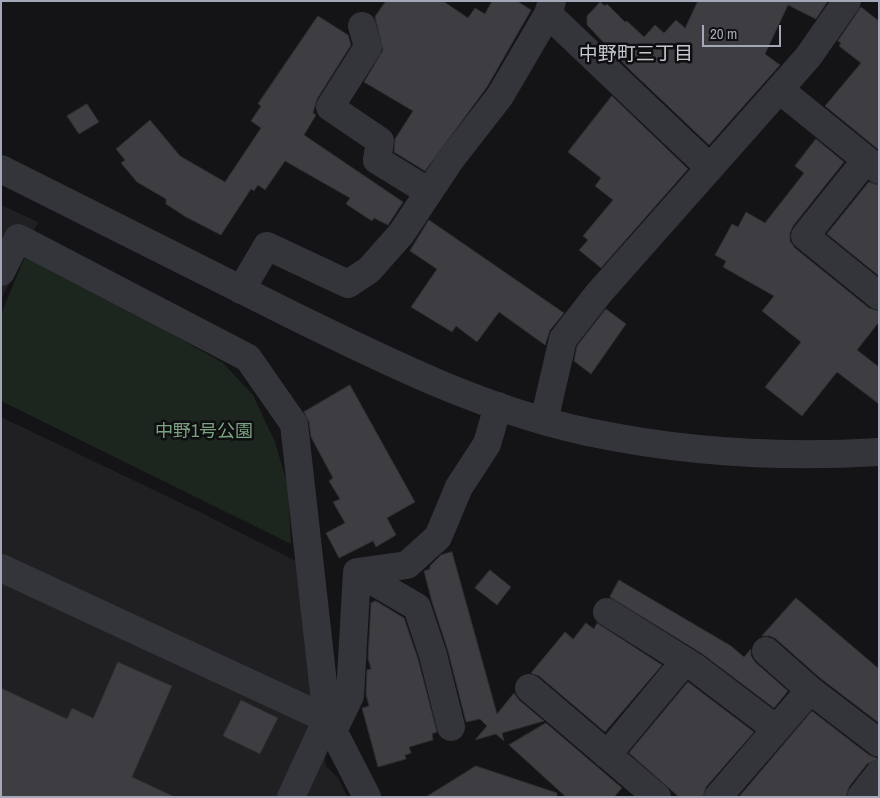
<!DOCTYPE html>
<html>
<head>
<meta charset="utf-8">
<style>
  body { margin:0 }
  #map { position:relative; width:880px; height:798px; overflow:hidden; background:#141315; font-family:"Archivo Narrow",sans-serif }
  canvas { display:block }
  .frame { position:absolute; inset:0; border:2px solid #a4a8b6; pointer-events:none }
  .scale { position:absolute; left:702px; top:25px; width:79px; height:22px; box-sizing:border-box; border:2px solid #a4a8b6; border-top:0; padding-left:6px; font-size:15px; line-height:18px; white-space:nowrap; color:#a4a8b6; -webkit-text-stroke:4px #0f0e10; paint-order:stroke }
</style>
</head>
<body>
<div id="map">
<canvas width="880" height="798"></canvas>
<div class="frame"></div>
<div class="scale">20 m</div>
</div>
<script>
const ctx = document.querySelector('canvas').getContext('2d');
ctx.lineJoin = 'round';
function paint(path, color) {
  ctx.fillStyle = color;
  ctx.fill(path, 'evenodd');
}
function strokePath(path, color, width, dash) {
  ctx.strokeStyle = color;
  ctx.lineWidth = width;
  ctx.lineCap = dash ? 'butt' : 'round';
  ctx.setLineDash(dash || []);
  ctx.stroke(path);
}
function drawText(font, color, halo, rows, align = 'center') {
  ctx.font = font + ' "Archivo Narrow","Noto Sans JP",sans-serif';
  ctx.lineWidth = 5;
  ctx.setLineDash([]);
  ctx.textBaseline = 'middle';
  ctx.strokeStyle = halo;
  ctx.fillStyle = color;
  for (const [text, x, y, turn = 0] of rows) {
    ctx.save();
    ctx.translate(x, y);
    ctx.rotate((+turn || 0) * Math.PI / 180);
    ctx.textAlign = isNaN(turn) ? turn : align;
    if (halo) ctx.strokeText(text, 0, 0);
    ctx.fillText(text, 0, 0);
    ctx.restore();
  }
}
paint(new Path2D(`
  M1 205 38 222 1 300Z
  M1 417 200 512 296 561 326 766 338 778 347 797H1Z`), '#201f22');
paint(new Path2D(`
  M27 252 223 363 253 395 275 442 288 486 291 544 1 401V314Z`), '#1d251f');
const building = new Path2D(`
  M386 1H443L468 18 475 8 485 14 492 1H517L531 10 487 87 425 171 394 152 395 139 413 111 364 82 383 50 375 17Z
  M698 1H828L816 19 788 5 765 54 780 65 709 145 631 71 587 25V16L600 2 605 6 607 4 625 22 627 21 644 37 655 25 664 33 676 20 685 28Z
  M861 7 879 21V150L825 106 861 63 839 46 841 43 838 41Z
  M318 16 348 35 351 45 317 99 313 113 316 115 304 135 403 202 388 225 374 218 372 221 346 204 350 198 285 161 265 190 258 185 254 191 251 189 221 235 186 217 166 204V199L137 182 121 163 125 160 116 149 150 120 180 156 225 182 261 128 251 121 261 106 258 104Z
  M612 96 688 169 601 268 579 250 588 240 583 236 613 200 595 186 601 178 568 152Z
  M87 104 99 122 79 134 67 116Z
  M816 139 844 162 793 226 790 233V241L795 248 869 308 879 311V322L857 350 879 367V404L837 372 802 416 765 387 801 342 762 311 774 296 723 267 726 261 715 255 732 224 738 227 746 212 765 223 804 173 795 166Z
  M869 182 879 185V276L827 234Z
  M429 220 564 313 550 330 545 345 499 312 477 342 456 326 452 332 411 307 437 269 410 251Z
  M606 309 626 324 591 374 574 361 577 346Z
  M350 385 415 502 387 518 396 535 376 547 373 541 339 558 326 533 345 523 333 502 340 499 329 481 333 478 311 437 309 422 304 412Z
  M452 552 497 714 514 693 519 700 544 721 502 733 504 741 496 734 475 740 487 726 480 719 466 722 448 651 432 602 424 571 430 569V566L441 555Z
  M490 570 511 587 497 605 475 588Z
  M619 580 731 646 744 657 751 649V656L755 662 788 691 774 708 701 653 610 597Z
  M796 598 879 669V723L820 678 776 639 770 636H762Z
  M376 601 404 618 418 659 437 732 432 734 433 740 409 747 411 753 405 755 406 759 378 767 362 708 369 706 366 694 367 670 371 669 368 658 371 603Z
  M586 623 594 629 597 623 662 665 605 732 539 676 531 673 565 632 573 639Z
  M118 662 172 686 132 777 175 797H1V688L67 719 72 708 93 718Z
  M688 682 754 732 706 787 703 797H679L629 753Z
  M241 700 278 718 260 754 223 736Z
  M812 711 869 755 879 759 867 764 849 787 846 797H739Z
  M546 723 622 788 614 797H566L509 745Z
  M476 766 557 793V797H426Z`);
paint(building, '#3e3d42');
strokePath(building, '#2e2d31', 1);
strokePath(new Path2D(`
  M548 14 710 168
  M362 26 368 47 330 107 380 141 377 160 429 192
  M780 90 879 170
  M866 160 805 236 879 296
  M1 169C99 218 197 268 296 317 390 363 485 410 588 432 683 452 782 458 879 452
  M1 272 18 238 248 358 294 424 327 719 367 797
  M241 290 267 246 348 284 369 270 401 234 451 159 500 96 548 14 552 1
  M544 421 563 339 599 293 808 57 847 1
  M1 568 327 719
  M357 572 407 565 438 537 459 487 487 444 498 406
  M357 572 417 607 433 655 451 727
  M607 612 693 666 776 729
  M766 651 810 690 879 743
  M529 688 657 797
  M332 733 350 696 357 572
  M607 755 685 661
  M291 797 327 719
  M718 797 810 690
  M861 797 879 774`), '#34353a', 28);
drawText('18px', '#7ba281', '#0f0e10', [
  ["中野1号公園",204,432]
]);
drawText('19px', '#c6c8d2', '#0f0e10', [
  ["中野町三丁目",636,55]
]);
</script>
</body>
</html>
